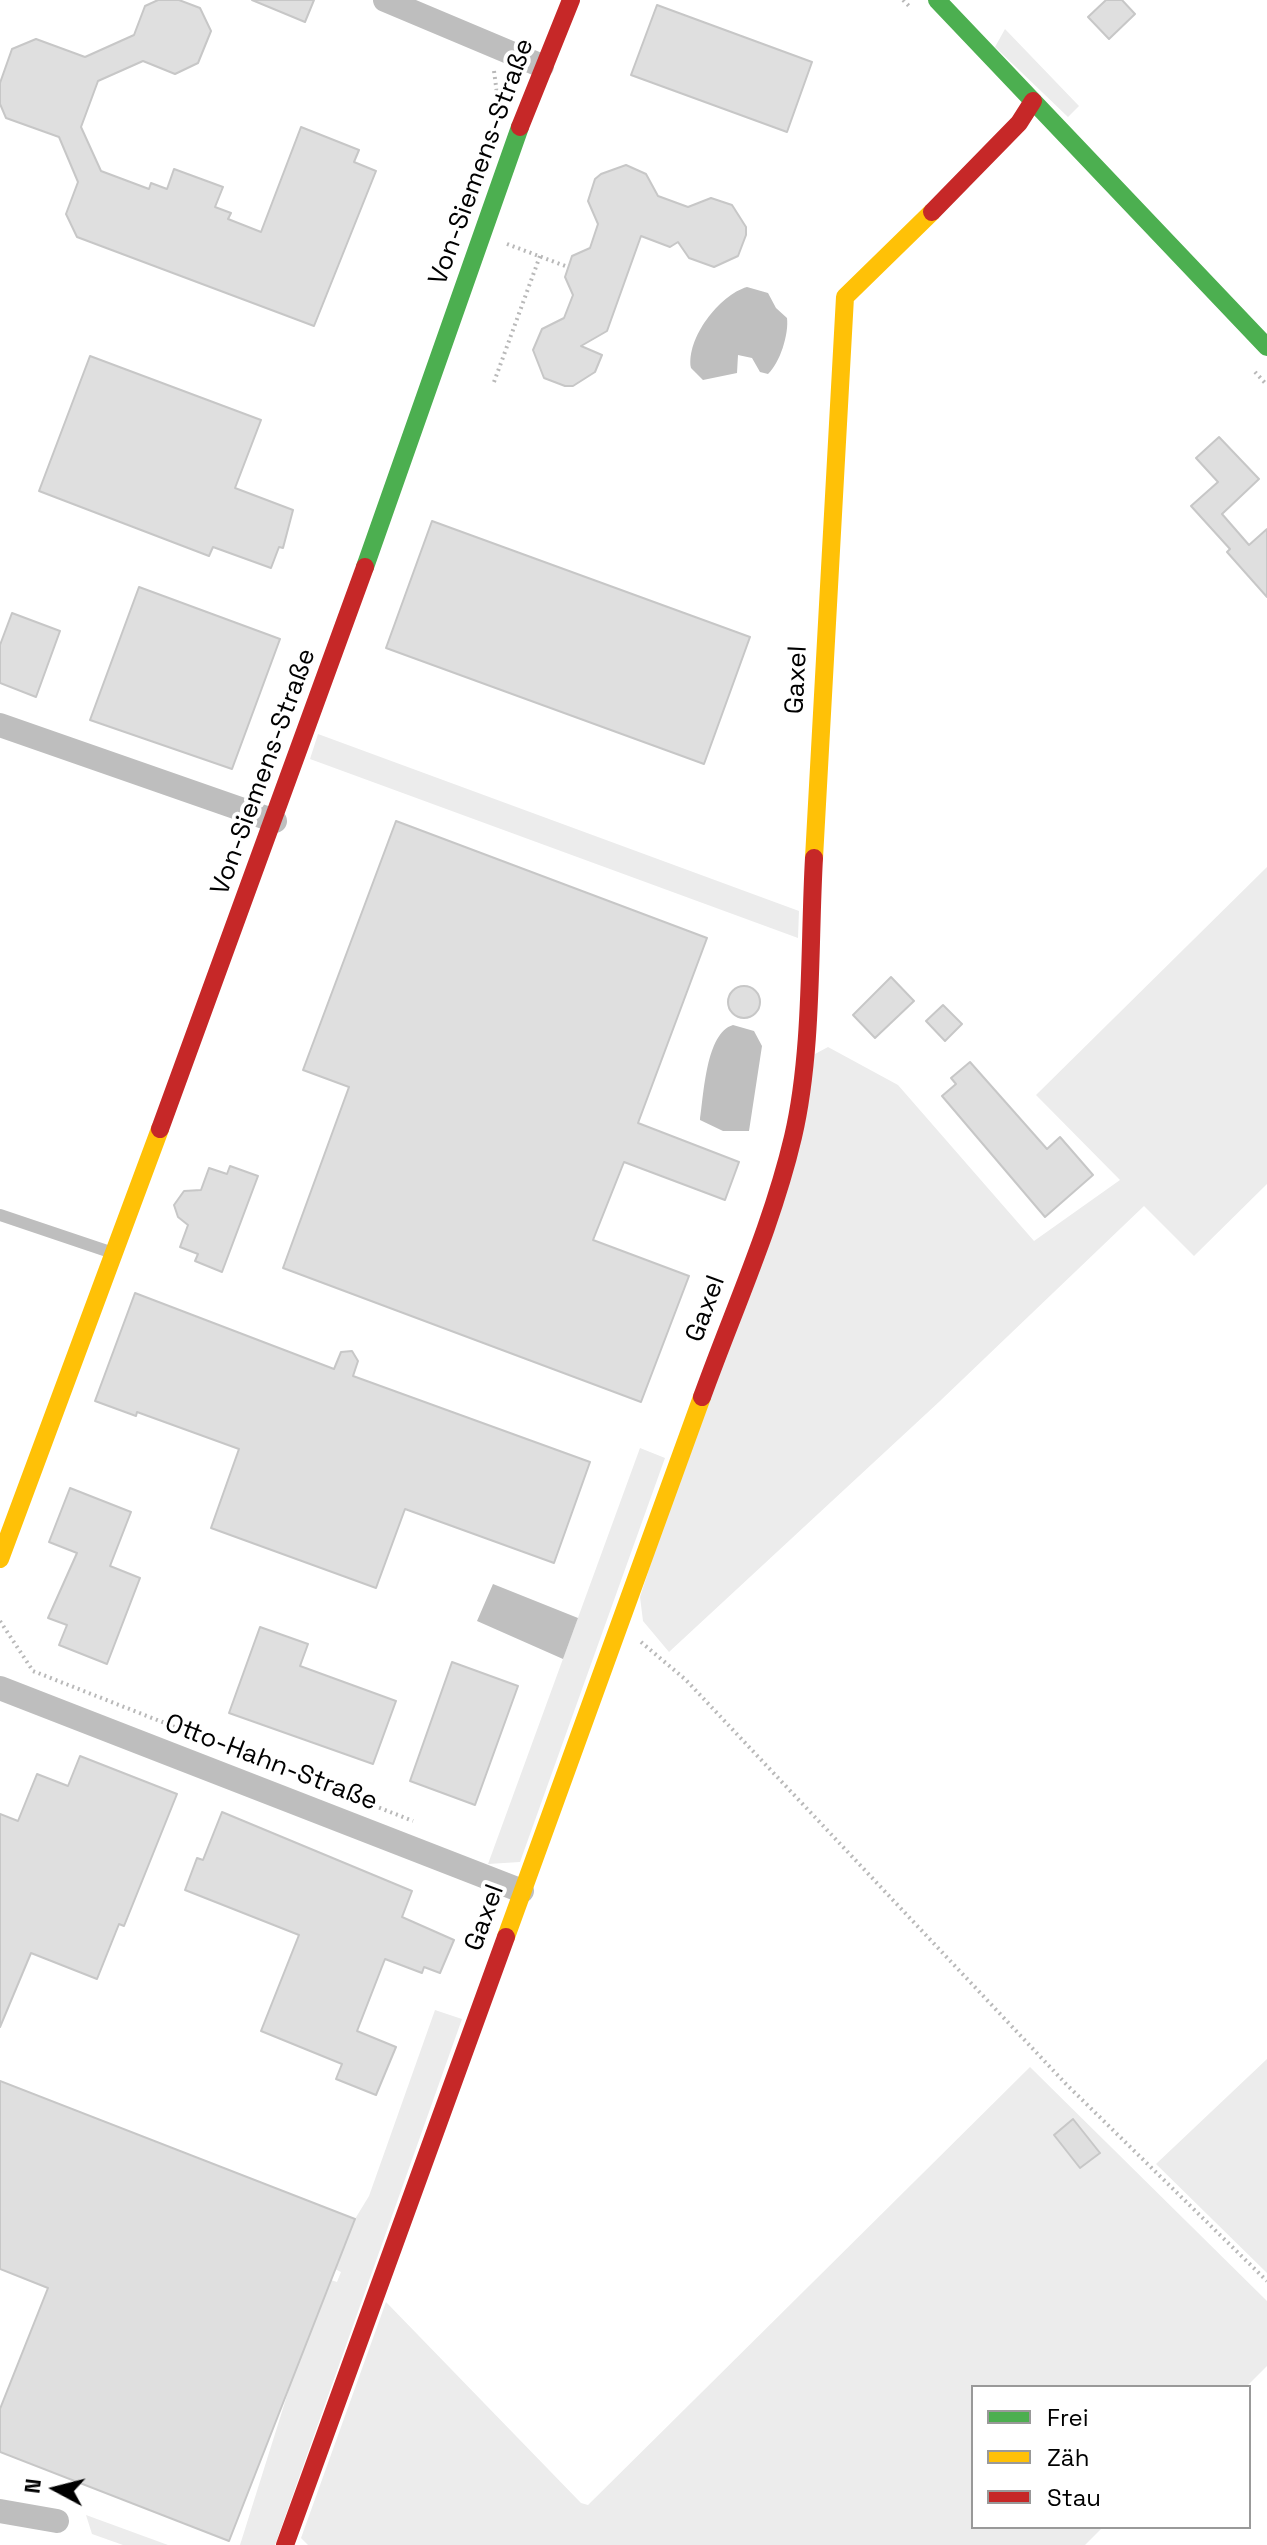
<!DOCTYPE html>
<html>
<head>
<meta charset="utf-8">
<style>
  body { margin:0 }
  #map { position:relative; width:1267px; height:2545px; overflow:hidden; background:#fff; font-family:"Space Grotesk",sans-serif }
  canvas { display:block }
  .legend { position:absolute; left:971px; top:2385px; width:280px; height:144px; box-sizing:border-box; background:#fff; border:2px solid #999; margin:0; padding:10px 14px; list-style:none; font-size:24px; color:#000 }
  .legend li { display:flex; align-items:center; gap:16px; height:40px }
  .legend b { width:40px; border:2px solid #999 }
  .north { position:absolute; left:16px; top:2449px; width:80px; height:80px; -webkit-text-stroke:6px #fff; paint-order:stroke; rotate:277deg; font-size:22px; font-weight:700; line-height:32px; text-align:center; color:#000 }
  .north::after { content:''; display:block; margin:auto; width:28px; height:36px; background:#000; clip-path:polygon(50% 0,100% 100%,50% 72%,0 100%) }
</style>
</head>
<body>
<div id="map">
<canvas width="1267" height="2545"></canvas>
<ul class="legend">
<li><b style="height:10px;background:#4caf50"></b>Frei</li>
<li><b style="height:10px;background:#ffc107"></b>Zäh</li>
<li><b style="height:10px;background:#c62828"></b>Stau</li>
</ul>
<div class="north">N</div>
</div>
<script>
const ctx = document.querySelector('canvas').getContext('2d');
ctx.lineJoin = 'round';
function paint(path, color) {
  ctx.fillStyle = color;
  ctx.fill(path, 'evenodd');
}
function strokePath(path, color, width, dash) {
  ctx.strokeStyle = color;
  ctx.lineWidth = width;
  ctx.lineCap = dash ? 'butt' : 'round';
  ctx.setLineDash(dash || []);
  ctx.stroke(path);
}
function drawText(font, color, halo, rows, align = 'center') {
  ctx.font = font + ' "Space Grotesk",sans-serif';
  ctx.lineWidth = 8;
  ctx.setLineDash([]);
  ctx.textBaseline = 'middle';
  ctx.strokeStyle = halo;
  ctx.fillStyle = color;
  for (const [text, x, y, turn = 0] of rows) {
    ctx.save();
    ctx.translate(x, y);
    ctx.rotate((+turn || 0) * Math.PI / 180);
    ctx.textAlign = isNaN(turn) ? turn : align;
    if (halo) ctx.strokeText(text, 0, 0);
    ctx.fillText(text, 0, 0);
    ctx.restore();
  }
}
paint(new Path2D(`
  M1005 29 1079 106 1068 117 995 47Z
  M318 734 799 911 798 938 310 759Z
  M1267 867V1184L1194 1256 1144 1206 940 1401 669 1652 643 1621 640 1597 815 1054 828 1047 898 1085 1034 1241 1120 1180 1036 1095Z
  M640 1448 665 1458 520 1862 488 1864Z
  M435 2010 462 2019 275 2545H240L291 2383 331 2280 337 2282 341 2272 335 2269 355 2219 369 2196Z
  M1267 2059V2273L1156 2164Z
  M1030 2067 1267 2301V2366L1246 2387H973V2527H1103L1085 2545H308L301 2538 386 2302 581 2503 588 2505Z
  M86 2515 168 2545H123L92 2534Z`), '#ececec');
paint(new Path2D(`
  M747 287 768 293 776 308 787 318C789 334 780 363 768 374L760 372 752 358 738 355 737 373 703 380 691 368C686 339 719 295 747 287Z
  M733 1025 754 1031 762 1046 749 1131H723L700 1120C704 1094 706 1033 733 1025Z
  M493 1584 578 1618 563 1659 477 1621Z`), '#bfbfbf');
const building = new Path2D(`
  M158 0H179L200 8 211 31 198 63 175 74 143 61 98 81 81 127 101 171 149 189 151 183 167 189 174 169 223 187 215 207 231 213 228 219 261 232 301 127 359 150 354 162 376 171 314 326 77 237 66 214 78 182 59 137 6 118 0 104V83L12 49 36 39 85 57 134 35 145 6Z
  M252 0H314L305 22Z
  M1106 0H1122L1135 14 1109 39 1088 17Z
  M657 5 812 62 787 132 631 75Z
  M626 165 646 174 658 196 688 207 711 198 732 205 746 227V235L738 256 714 267 689 258 678 242 670 247 641 236 607 331 581 346 602 355 595 372 573 386H565L544 378 533 350 542 329 564 318 573 295 565 277 572 256 590 248 598 224 588 201 595 179 601 174Z
  M90 356 261 420 235 488 293 510 283 548 279 547 271 568 213 547 209 556 39 491Z
  M1219 437 1259 479 1222 514 1249 545 1267 529V597L1227 552 1230 549 1191 506 1218 482 1196 458Z
  M432 521 750 637 704 764 386 648Z
  M139 587 280 639 232 769 90 720Z
  M12 613 60 631 36 697 0 683V645Z
  M396 821 707 938 638 1123 739 1162 725 1200 624 1162 593 1240 689 1276 641 1402 283 1268 349 1087 303 1070Z
  M891 977 914 1001 875 1038 853 1015Z
  M728 1002a16 16 0 1 1 32 0a16 16 0 1 1-32 0Z
  M943 1005 962 1024 945 1041 926 1021Z
  M970 1062 1047 1149 1060 1137 1093 1175 1045 1217 942 1096 956 1084 951 1078Z
  M230 1166 258 1176 222 1272 195 1261 198 1254 180 1247 188 1225 178 1217 174 1205 184 1191 201 1190 209 1168 227 1174Z
  M135 1293 334 1369 341 1352 352 1351 358 1361 353 1376 590 1462 554 1563 405 1509 376 1588 211 1528 239 1449 137 1412 136 1416 95 1401Z
  M70 1488 131 1512 110 1566 140 1578 107 1664 59 1645 67 1625 48 1618 77 1553 49 1542Z
  M260 1627 308 1644 300 1666 396 1701 373 1764 229 1713Z
  M452 1662 518 1686 475 1805 410 1781Z
  M80 1756 177 1794 124 1926 119 1924 97 1979 31 1953 0 2027V1814L18 1821 37 1774 68 1786Z
  M222 1812 412 1891 402 1917 454 1940 440 1973 424 1967 422 1973 385 1959 357 2031 396 2047 376 2095 336 2079 342 2064 261 2031 299 1935 185 1890 197 1858 203 1860Z
  M0 2081 355 2219 229 2541 0 2452V2409L48 2288 0 2269Z
  M1073 2119 1100 2153 1080 2168 1054 2135Z`);
paint(building, '#dfdfdf');
strokePath(building, '#c7c7c7', 2);
strokePath(new Path2D(`
  M903 0 911 8
  M494 71 498 101
  M507 244 568 267
  M1255 372 1267 385
  M494 382 540 256
  M0 1621 33 1671 413 1821
  M641 1642 686 1680 1066 2084 1267 2281`), '#b9b9b9', 4, [2, 4]);
strokePath(new Path2D(`
  M0 1215 113 1253`), '#bebebe', 12);
strokePath(new Path2D(`
  M385 0 542 66
  M0 725 275 821
  M0 1688 522 1891
  M0 2511 57 2521`), '#bebebe', 24);
strokePath(new Path2D(`
  M937 0 1267 347
  M365 567 520 127`), '#4caf50', 18);
strokePath(new Path2D(`
  M814 858 845 297 932 212
  M0 1559 160 1129
  M506 1937 702 1397`), '#ffc107', 18);
strokePath(new Path2D(`
  M520 127 571 0
  M932 212 1019 123 1033 101
  M160 1129 365 567
  M702 1397C733 1311 772 1226 793 1137 813 1052 809 946 814 858
  M285 2545 506 1937`), '#c62828', 18);
drawText('26px', '#000', '#fff', [
  ["Von-Siemens-Straße",482,162,-70],
  ["Gaxel",797,680,-87],
  ["Von-Siemens-Straße",264,772,-70],
  ["Gaxel",706,1309,-70],
  ["Otto-Hahn-Straße",271,1763,21],
  ["Gaxel",485,1918,-70]
]);
</script>
</body>
</html>
